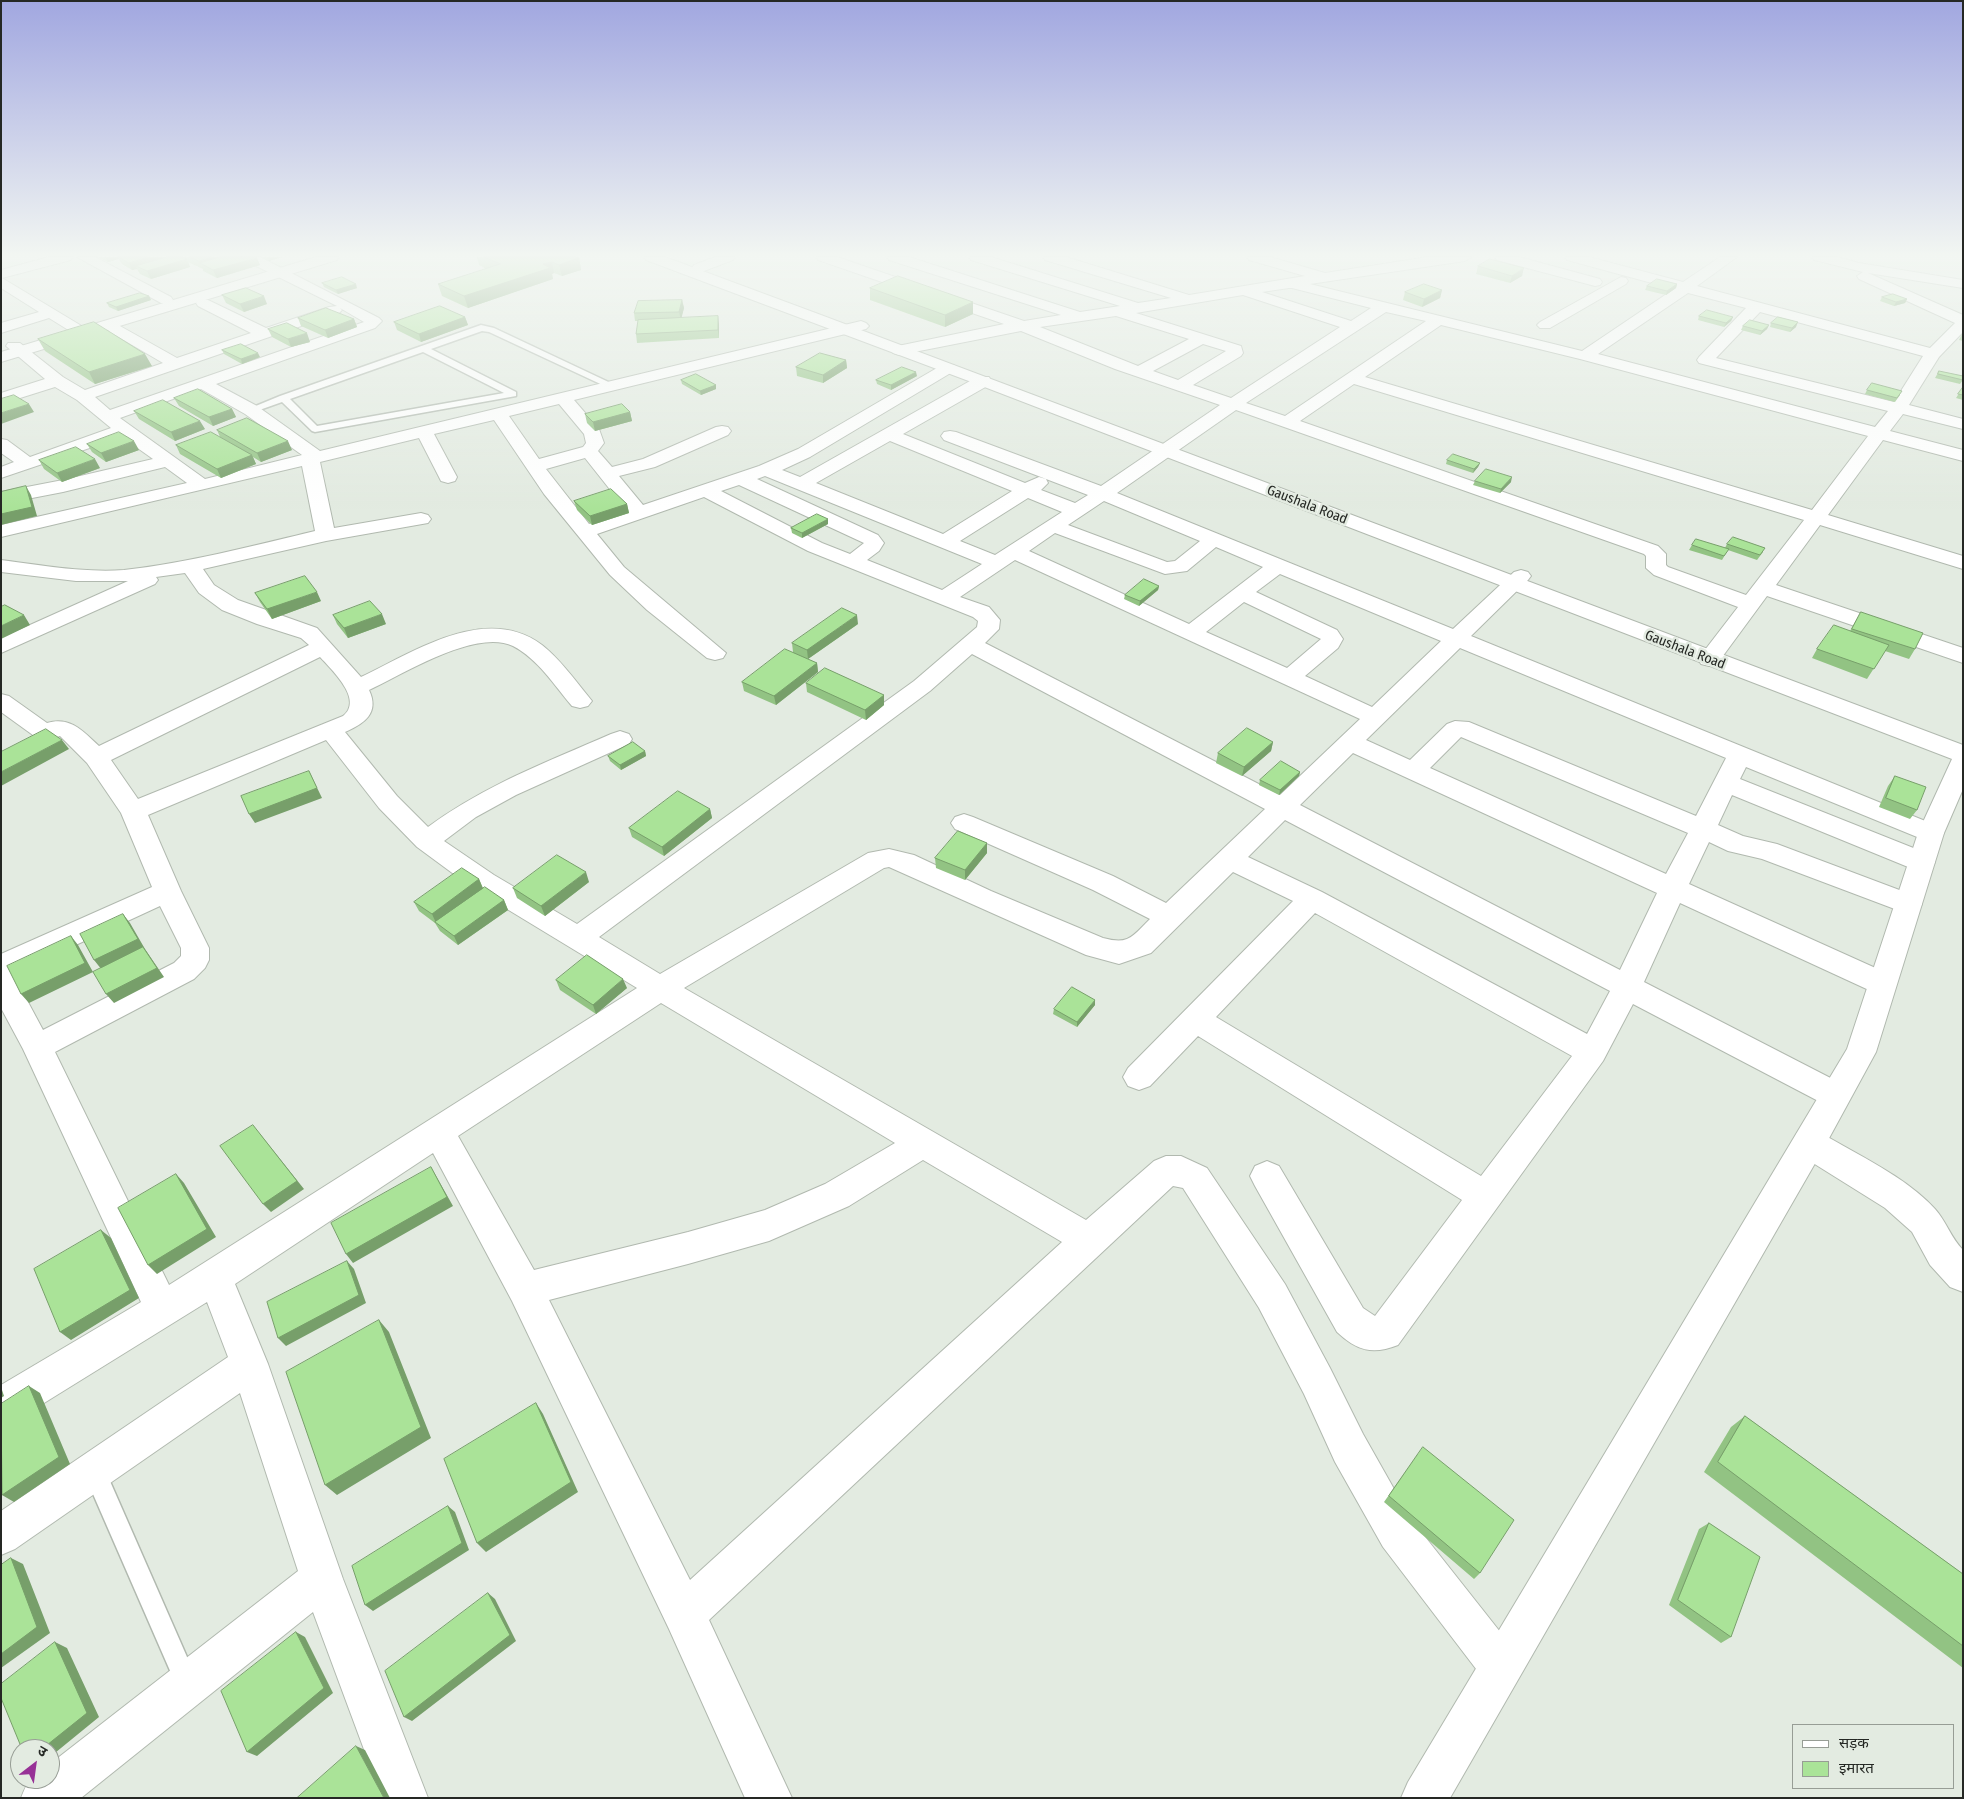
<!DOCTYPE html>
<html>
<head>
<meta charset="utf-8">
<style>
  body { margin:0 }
  #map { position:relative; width:1964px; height:1799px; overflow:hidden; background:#e3ebe1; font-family:"Fira Sans Condensed","Noto Sans Devanagari",sans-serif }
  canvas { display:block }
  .frame { position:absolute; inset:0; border:2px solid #252824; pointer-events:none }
  .legend { position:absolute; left:1792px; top:1724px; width:162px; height:65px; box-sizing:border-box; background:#e3ebe1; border:1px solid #979d95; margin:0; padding:6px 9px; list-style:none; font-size:15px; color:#252824 }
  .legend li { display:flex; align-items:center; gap:10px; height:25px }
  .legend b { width:25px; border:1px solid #979d95 }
  .north { position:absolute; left:10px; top:1739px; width:50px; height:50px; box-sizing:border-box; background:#e3ebe1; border:1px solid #979d95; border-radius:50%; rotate:30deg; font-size:14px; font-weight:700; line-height:20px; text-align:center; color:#252824 }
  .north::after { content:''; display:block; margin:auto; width:18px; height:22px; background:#973196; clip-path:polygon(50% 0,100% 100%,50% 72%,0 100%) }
</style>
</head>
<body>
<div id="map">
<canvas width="1964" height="1799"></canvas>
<div class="frame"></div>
<ul class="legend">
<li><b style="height:6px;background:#fff"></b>सड़क</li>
<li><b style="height:14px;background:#aae398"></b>इमारत</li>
</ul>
<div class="north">उ</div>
</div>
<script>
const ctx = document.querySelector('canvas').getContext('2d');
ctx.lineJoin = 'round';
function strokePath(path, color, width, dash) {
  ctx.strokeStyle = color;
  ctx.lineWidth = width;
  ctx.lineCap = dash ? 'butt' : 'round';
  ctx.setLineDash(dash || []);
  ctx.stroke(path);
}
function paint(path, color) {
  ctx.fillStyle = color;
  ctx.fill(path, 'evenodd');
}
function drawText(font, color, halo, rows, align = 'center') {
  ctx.font = font + ' "Fira Sans Condensed",sans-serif';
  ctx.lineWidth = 5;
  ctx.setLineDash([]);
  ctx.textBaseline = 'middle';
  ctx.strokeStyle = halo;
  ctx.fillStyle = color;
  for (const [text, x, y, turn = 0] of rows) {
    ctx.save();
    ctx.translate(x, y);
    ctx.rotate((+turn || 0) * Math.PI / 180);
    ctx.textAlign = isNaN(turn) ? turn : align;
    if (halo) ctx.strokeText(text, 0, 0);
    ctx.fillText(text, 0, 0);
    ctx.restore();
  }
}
const lane = new Path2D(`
  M481 325 494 328 617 386 612 389 609 388 489 332 482 331 431 349 516 392V396L315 432 312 431 282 402 251 413 246 410 280 396ZM423 352 504 393 317 426 290 399Z
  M94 1460 102 1463 194 1673 198 1681 194 1689 186 1693 178 1689 83 1471 86 1463Z`);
const street = new Path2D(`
  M49 257H73L71 260 2 278 80 325 83 328 80 331H70L49 318 1 333V323L39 312 1 288V270Z
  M77 257H95L171 297 173 300 171 303H161Z
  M242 257H260L379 318 382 321 375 328 216 384 257 406 320 451 861 321 866 323 869 326 866 329 574 400 599 429 604 443 598 451 612 467 643 459 716 427 722 426 728 427 731 431 728 435 655 467 619 476 643 505 759 466 798 449 942 365H954L956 368 954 371 810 457 782 470 800 477 977 377H989L991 381 989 385 903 434 1025 483 1039 477 1046 479 1048 483 1041 490 1075 503 1088 495 944 440 941 436 944 432 950 431 956 432 1101 486 1220 405 1115 369 1021 331 899 355 893 353 891 350 893 347 1004 324 818 260 816 257H837L1024 321 1061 315 889 260 887 257H909L1080 312 1120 306 971 260 969 257H991L1138 303 1171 298 1045 260 1043 257H1066L1189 295 1305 276 1249 260 1247 257H1270L1325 273 1428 257H1472L1465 261 1310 284 1582 351 1674 289 1567 260 1565 257H1589L1683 282 1720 257H1737L1697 286 1930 348 1955 323 1859 279 1857 276 1863 272 1814 260 1812 257H1837L1859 263 1963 280V288L1868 273 1963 315V332L1939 357 1909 405 1963 419V429L1903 414 1890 431 1963 450V461L1883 440 1828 515 1963 556V569L1820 525 1776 585 1963 648V663L1767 596 1717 664 1709 666 1701 664 1698 659 1738 607 1654 575 1646 568V556L1644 554 1236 410 1117 493 1453 629 1514 572 1521 570 1528 572 1531 576 1528 580 1471 636 1940 827 1944 833 1940 839 1931 842 1922 839 1746 767 1740 779 1931 855 1935 862 1931 869 1922 871 1913 869 1732 795 1718 825 1743 836 1777 844 1918 897 1922 904 1918 911 1908 914 1762 859 1728 851 1709 842 1689 884 1891 975 1896 983 1891 991 1881 994 1871 991 1680 903 1644 982 1846 1086 1851 1095 1846 1104 1835 1108 1824 1104 1633 1004 1603 1061 1398 1345C1373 1355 1357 1351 1337 1332L1255 1186 1250 1176 1255 1166 1267 1161 1279 1166 1363 1308 1375 1316 1462 1200 1198 1036 1150 1086 1139 1090 1128 1086 1123 1077 1128 1068 1293 901 1233 872 1151 953 1119 964 1086 955 889 867 884 868 684 988 1086 1220 1154 1161 1166 1156H1181L1207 1168 1285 1284 1330 1368 1363 1434 1411 1519 1516 1652 1523 1667 1516 1682 1501 1689 1486 1682 1383 1547 1335 1462 1304 1394 1259 1308 1183 1188 1173 1186 709 1620 792 1798H745L669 1629 512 1301 433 1153 235 1284 268 1364 343 1579 428 1798H382L313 1612 81 1798H21C29 1778 29 1779 50 1779V1764L298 1571 240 1393 15 1549 1 1555V1511L228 1357 207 1302 15 1421 1 1426V1385L141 1302 23 1049 1 1008V954L152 887 121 813 87 763 60 736 45 741 37 738 1 712V694L9 696 47 723C70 716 83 731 99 746L309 645 301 638 257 624 222 610 199 593 185 573 156 577 158 580 155 584 1 653V638L128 581H76L1 572V560C41 565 83 573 124 570 188 563 252 546 315 531L302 466 1 537V525L187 483 165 467 63 492 1 504V492L63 480 153 459 122 437 1 478V467L14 462 1 453V439L7 440 30 457 111 428 77 400 55 387 1 404V393L45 379 6 346 8 343H20L63 377 85 390 163 363 110 332 107 329 110 326H120L177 358 251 333 198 306 196 303 198 300H208L266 328 329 307 337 306 244 260ZM1289 288H1292L1371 308 1351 321 1262 292ZM1688 293 1746 308 1699 357 1697 360 1699 363 1888 411 1875 427 1598 354ZM1243 295 1340 327 1231 398 1193 385 1241 356 1243 353 1241 346 1136 313ZM340 308 364 322 110 410 95 397 339 313 342 310ZM1386 312 1426 321 1285 416 1246 403ZM1760 312 1923 356 1894 402 1716 358ZM1116 316 1189 339 1138 366 1040 327ZM1441 325 1580 359 1868 436 1812 510 1365 377ZM1203 344 1226 351 1178 380 1153 371ZM1354 384 1804 520 1746 595 1668 567 1666 565V554L1658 546 1300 421ZM201 389 245 414 302 455 205 479 120 418ZM559 404 584 434 586 443 583 447 539 459 509 416ZM494 420 544 494 610 575 647 610 707 658 715 660 723 658 726 653 624 567 597 534 704 497 808 551 973 617 978 621 977 627 914 681 577 924 494 875 444 841 476 817 516 795 629 744 632 739 629 734 620 731 611 734C547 762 485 785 428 827L397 796 345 732C364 724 380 713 369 690 403 674 476 628 513 646 538 659 554 685 572 706L580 708 588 706 592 701 588 696C574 679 560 659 542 645 486 603 414 652 361 677L317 628 238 600 214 585 203 569 326 541 428 523 431 519 428 515 421 513 334 528 320 462 419 438 439 477 441 481 448 483 455 481 457 477 434 434ZM890 441 1012 491 943 534 816 483ZM585 458 627 511 589 524 546 469ZM765 476 982 564 942 590 867 560 879 551 884 543 878 535 757 479ZM739 485 864 543 850 554 822 543 721 491ZM1028 498 1062 512 995 555 960 541ZM1104 501 1200 541 1175 561 1167 562 1068 525ZM1055 533 1165 574 1187 571 1216 547 1263 567 1189 624 1029 551ZM1015 560 1360 719 1280 795 985 643 999 629 1000 620 989 607 960 597ZM1280 574 1441 641 1372 707 1305 676 1338 648 1343 639 1337 630 1256 592ZM1244 602 1321 639 1287 668 1206 632ZM1460 648 1726 758 1696 816 1469 722 1455 721 1447 724 1410 760 1366 740ZM972 654 1265 809 1166 903 1113 876 973 817 964 814 955 817 951 823 955 829 1093 890 1150 919C1132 937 1129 945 1103 938L991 891 914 855 889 849 868 853 660 974 599 937 930 691ZM320 657C332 670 364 700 343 716L138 799 111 760ZM1461 737 1688 833 1666 874 1430 768ZM326 740 379 808 417 847 474 889 637 988 169 1285 55 1052 194 979 205 968 209 960V948L181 891 148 815ZM1353 753 1657 893 1620 970 1300 805ZM1285 820 1610 991 1587 1034 1322 892 1248 857ZM160 906 181 948V956L174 963 43 1030 13 974ZM1315 913 1572 1056 1481 1176 1216 1017ZM661 1003 895 1143 825 1184 765 1210 688 1232 534 1270 458 1136ZM923 1160 1062 1242 690 1580 549 1300 688 1264 769 1241 849 1206Z
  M715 257H735L733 260 704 271H694L692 268 694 265Z
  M1495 257H1519L1600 279 1602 282 1600 285 1595 286 1497 260Z
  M1621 277 1626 278 1628 281 1626 284 1550 328H1540L1537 325 1540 322Z
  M1809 1129 1821 1133C1858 1155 1906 1177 1935 1209 1946 1221 1951 1238 1963 1250V1292L1950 1287 1930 1265 1912 1232 1885 1208 1797 1153 1793 1143 1797 1133Z`);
const secondary = new Path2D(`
  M316 257H339L337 260 1 362V352Z
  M644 257H665L821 315 1963 745V789L1944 833 1876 1052 1821 1153 1450 1798H1401L1408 1782 1847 1049 1918 833 1952 759 974 383 646 260Z`);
strokePath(lane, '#b1b9af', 3);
strokePath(street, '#b1b9af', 2);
strokePath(secondary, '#b1b9af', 2);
paint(lane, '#fff');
paint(street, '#fff');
paint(secondary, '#fff');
paint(new Path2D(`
  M97 257H256L260 265 217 278 203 271V269L188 262 190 267 151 279 140 274 137 269 132 270 122 264 119 259 108 262Z
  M260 257H282L269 261Z
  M477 257H579L581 270 562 276 554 273 552 274 553 279 468 308 442 296 438 284 486 269 479 265Z
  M1478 266 1522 276 1510 283 1476 274Z
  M322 283 357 288 338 294 324 287Z
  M1677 284 1676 288 1666 295 1645 290 1647 286Z
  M870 288 973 314 945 327 870 300Z
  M1442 290 1440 298 1422 307 1403 300 1405 292Z
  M222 295 267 304 244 312 226 303Z
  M149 296 151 300 118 311 109 307 107 303Z
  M1882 297 1907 299 1905 303 1894 306 1880 301Z
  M682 300 684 308 681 318 719 324V338L637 343 636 334 638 321H635L634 313Z
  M1699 316 1733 317 1731 321 1724 327 1698 320Z
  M465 317 468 325 421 342 397 330 394 322Z
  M298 318 354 319 357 327 328 338 301 326Z
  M1771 323 1796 327 1790 332 1770 327Z
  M1769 325 1767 329 1760 335 1741 330 1743 326Z
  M268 329 310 342 291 347 272 337Z
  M1963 332V341L1959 340Z
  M38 339 152 366 95 384 45 351Z
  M222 350 260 357 242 364 224 354Z
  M846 360 847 368 823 383 797 376 796 367Z
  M1939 371 1963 380 1960 384 1935 378Z
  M917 376 891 390 877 384 876 380Z
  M681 380 716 385V389L701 395 682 384Z
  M1963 387V400L1956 398Z
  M1867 390 1900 395 1895 402 1865 394Z
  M174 398 232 409 236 417 213 426 179 406Z
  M134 411 205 429 175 441 139 419Z
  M630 412 632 421 595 431 587 423 585 414Z
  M217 430 292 450 261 462 253 457 256 464 221 478 180 454 176 445 220 437Z
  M87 444 139 450 106 462 92 452Z
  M39 460 100 468 62 482 44 469Z
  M1447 460 1480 463 1478 467 1473 473 1446 464Z
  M1475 481 1511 482 1500 493 1473 485Z
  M574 501 627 504 629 513 592 525 577 510Z
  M828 524 802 538 792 533 791 528Z
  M1727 544 1763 552 1757 560 1728 550 1722 560 1689 550 1692 545 1725 548Z
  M1159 586 1158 590 1139 606 1124 599 1125 595Z
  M255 593 321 601 272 619 260 602Z
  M1861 612 1915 649 1909 659 1885 651 1867 679 1812 658 1817 649 1850 631Z
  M333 615 386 624 348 638 337 624Z
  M858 624 808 659 817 663 818 672 776 705 744 691 742 682 793 652 792 643Z
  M806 683 884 695V705L866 720 807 692Z
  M1273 742 1271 751 1242 776 1216 763 1218 753Z
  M645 751 646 756 621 770 610 761 608 756Z
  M1300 772 1299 776 1279 795 1259 785 1260 780Z
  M1895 776 1917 810 1910 819 1879 807 1888 786Z
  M710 809 712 818 664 856 632 837 629 828Z
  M987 843V853L965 880 936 868 935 858Z
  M479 879 483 888 504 900 508 910 458 945 440 931 435 923 419 911 414 902Z
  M589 882 545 916 517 898 513 888Z
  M556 980 627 988 596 1014 560 990Z
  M1095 1005 1077 1027 1053 1014 1054 1009Z
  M1745 1416 1963 1574V1668L1704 1472 1731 1427Z
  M1418 1454 1480 1573 1474 1579 1384 1502Z
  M1709 1523 1731 1637 1721 1643 1669 1605 1699 1529Z`), '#92c383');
paint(new Path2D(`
  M105 257H118L119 259 108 262Z
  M148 257H173L136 266 137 269 132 270 129 263Z
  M212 257H241L200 263 199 261Z
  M267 257H282L269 261Z
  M566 257H579L581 270 562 276 559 265Z
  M257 258 260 265 217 278 213 270Z
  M187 259 190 267 151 279 147 271Z
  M552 262 554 273 552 274 553 279 468 308 464 296Z
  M1524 268 1522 276 1510 283 1512 276Z
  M356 284 357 288 338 294 336 290Z
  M1677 284 1676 288 1666 295 1667 291Z
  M1442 290 1440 298 1422 307 1424 299Z
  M149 296 151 300 118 311 116 307Z
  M264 296 267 304 244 312 240 304Z
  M1907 299 1905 303 1894 306 1896 302Z
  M682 300 684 308 681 320 679 312Z
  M973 302V314L945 327V315Z
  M718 316 719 324V338L718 330Z
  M465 317 468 325 421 342 419 334Z
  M1733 317 1731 321 1724 327 1726 323Z
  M354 319 357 327 328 338 325 330Z
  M1798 322 1796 327 1790 332 1792 328Z
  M1769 325 1767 329 1760 335 1762 331Z
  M307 333 310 342 291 347 288 339Z
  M258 353 260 357 242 364 241 359Z
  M145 354 152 366 95 384 89 372Z
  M846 360 847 368 823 383V375Z
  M916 372 917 376 891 390V385Z
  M716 385V389L701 395 700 391Z
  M29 404 34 412 1 424V413Z
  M232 409 236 417 213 426 209 417Z
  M630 412 632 421 595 431 593 422Z
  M200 421 205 429 175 441 171 432Z
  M134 441 139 450 106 462 101 453Z
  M288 441 292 450 261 462 257 453Z
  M252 455 256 464 221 478 217 469Z
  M95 459 100 468 62 482 57 473Z
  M1480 463 1478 467 1473 473 1474 469Z
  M1512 477 1511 482 1500 493 1501 489Z
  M26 486 31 495 37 516 1 525V514Z
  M627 504 629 513 592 525 590 516Z
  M828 519V524L802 538V533Z
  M1159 586 1158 590 1139 606 1140 601Z
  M317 592 321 601 272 619 267 609Z
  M382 614 386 624 348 638 344 628Z
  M24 615 30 625 1 639V626Z
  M857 615 858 624 808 659 807 650Z
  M817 663 818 672 776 705 774 696Z
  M884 695V705L866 720 865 710Z
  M62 740 69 749 1 786V772Z
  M1273 742 1271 751 1242 776 1244 767Z
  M645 751 646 756 621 770 620 765Z
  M309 771 322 798 255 823 249 814Z
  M1300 772 1299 776 1279 795 1280 790Z
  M710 809 712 818 664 856 662 847Z
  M987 843V853L965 880V870Z
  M586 872 589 882 545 916 541 906Z
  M479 879 483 889 436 923 432 914Z
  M504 900 508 910 458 945 454 936Z
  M123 914 130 923 145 949 164 977 114 1003 106 994 102 970 94 960Z
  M71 936 78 945 93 972 29 1003 21 994Z
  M623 979 627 988 596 1014 593 1005Z
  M1095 1000V1005L1077 1027V1022Z
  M260 1134 304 1189 271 1212 263 1204Z
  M431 1167 453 1206 353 1263 346 1254Z
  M176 1174 184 1183 216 1237 157 1274 148 1265Z
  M101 1230 111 1238 139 1298 71 1340 60 1332Z
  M347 1261 354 1269 366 1303 286 1346 278 1338Z
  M379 1320 389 1332 431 1438 337 1495 325 1485Z
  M29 1386 40 1393 70 1464 14 1502 2 1495Z
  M1 1387 4 1396 1 1398Z
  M536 1403 543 1414 578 1492 486 1552 477 1543Z
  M448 1506 455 1512 469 1550 373 1611 365 1605Z
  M11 1558 23 1564 50 1633 1 1668V1654Z
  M488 1593 495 1599 516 1641 412 1721 404 1717Z
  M296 1632 305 1637 333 1693 257 1756 247 1752Z
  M55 1642 67 1648 99 1717 50 1757V1749H42Z
  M356 1746 365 1750 390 1798H384Z`), '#779f6a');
const building = new Path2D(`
  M119 257H148L129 263Z
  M167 257H182L187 259 147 271 136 266Z
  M190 257H212L199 261Z
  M220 257H256L257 258 213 270 200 263Z
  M484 257H576L578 258 559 265 552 262 543 264 550 268 464 296 438 284 500 264Z
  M1490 259 1524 268 1512 276 1478 266Z
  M898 276 973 302 945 315 870 288Z
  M342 277 356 284 336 290 322 283Z
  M1657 279 1677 284 1667 291 1647 286Z
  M1424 284 1442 290 1424 299 1405 292Z
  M246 288 264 296 240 304 222 295Z
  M140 293 149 296 116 307 107 303Z
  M1893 294 1907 299 1896 302 1882 297Z
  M682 300 679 312 634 313 638 301Z
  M440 306 465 317 419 334 394 322Z
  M326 308 354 319 325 330 298 318Z
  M1707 310 1733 317 1726 323 1699 316Z
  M718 316V330L636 334 638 320Z
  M1778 317 1798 322 1792 328 1771 323Z
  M1750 320 1769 325 1762 331 1743 326Z
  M94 322 145 354 89 372 38 339Z
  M287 323 307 333 288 339 268 329Z
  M241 344 258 353 241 359 222 350Z
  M820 353 846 360 823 375 796 367Z
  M902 367 916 372 891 385 876 380Z
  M1939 371 1963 376V380L1938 374Z
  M696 374 716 385 700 391 681 380Z
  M1872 383 1902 391 1897 398 1867 390Z
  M1963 387V395L1958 394Z
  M198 389 232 409 209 417 174 398Z
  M14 395 29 404 1 413V399Z
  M163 400 200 421 171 432 134 411Z
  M622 404 630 412 593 422 585 414Z
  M247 418 288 441 257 453 217 430Z
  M119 432 134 441 101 453 87 444Z
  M211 432 252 455 217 469 176 445Z
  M76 447 95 459 57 473 39 460Z
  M1453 454 1480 463 1474 469 1447 460Z
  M1486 469 1512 477 1501 489 1475 481Z
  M26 486 32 507 1 514V492Z
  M611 489 627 504 590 516 574 501Z
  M817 514 828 519 802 533 791 528Z
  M1733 537 1765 548 1760 555 1727 544Z
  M1696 539 1729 549 1724 556 1692 545Z
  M305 576 317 592 267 609 255 593Z
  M1144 579 1159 586 1140 601 1125 595Z
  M370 601 382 614 344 628 333 615Z
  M5 605 24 615 1 626V607Z
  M842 608 857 615 807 650 792 643Z
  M1861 612 1923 633 1915 649 1852 629Z
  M1834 625 1889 645 1874 669 1817 649Z
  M785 649 817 663 774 696 742 682Z
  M825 668 884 695 865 710 806 683Z
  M1247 728 1273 742 1244 767 1218 753Z
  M46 729 62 740 1 772V752Z
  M633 742 645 751 620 765 608 756Z
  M1281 761 1300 772 1280 790 1260 780Z
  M309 771 317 788 249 814 241 796Z
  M1895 776 1926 787 1917 810 1886 798Z
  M678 791 710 809 662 847 629 828Z
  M958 831 987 843 965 870 935 858Z
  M557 855 586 872 541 906 513 888Z
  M462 868 479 879 432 914 414 902Z
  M485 887 504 900 454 936 435 922Z
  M123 914 138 939 94 960 80 934Z
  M71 936 85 963 21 994 7 966Z
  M143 947 157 968 106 994 93 972Z
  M587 955 623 979 593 1005 556 980Z
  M1072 987 1095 1000 1077 1022 1054 1009Z
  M253 1125 297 1181 263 1204 220 1146Z
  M431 1167 447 1197 346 1254 331 1223Z
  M176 1174 207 1229 148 1265 118 1208Z
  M101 1230 130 1290 60 1332 34 1269Z
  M347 1261 359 1295 278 1338 267 1302Z
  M379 1320 421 1427 325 1485 286 1372Z
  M29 1386 59 1457 2 1495 1 1404Z
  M536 1403 571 1482 477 1543 444 1459Z
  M1745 1416 1963 1574V1646L1718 1462Z
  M1423 1447 1514 1520 1480 1573 1389 1496Z
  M448 1506 462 1543 365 1605 352 1566Z
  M1709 1523 1760 1557 1731 1637 1678 1600Z
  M11 1558 37 1627 1 1654V1565Z
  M488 1593 510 1635 404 1717 385 1671Z
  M296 1632 324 1688 247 1752 221 1691Z
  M55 1642 87 1713 42 1749H22L1 1698V1684Z
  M356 1746 384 1798H297Z`);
paint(building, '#aae398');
strokePath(building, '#779f6a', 1);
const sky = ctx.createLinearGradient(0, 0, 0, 509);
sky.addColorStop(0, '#a1a7e0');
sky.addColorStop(0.5, '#f2f6f2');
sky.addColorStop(1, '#f2f6f200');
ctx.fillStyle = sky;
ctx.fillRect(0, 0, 1964, 509);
drawText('14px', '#252824', '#e3ebe1', [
  ["Gaushala Road",1307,505,21],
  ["Gaushala Road",1685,650,21]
]);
</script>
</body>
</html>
